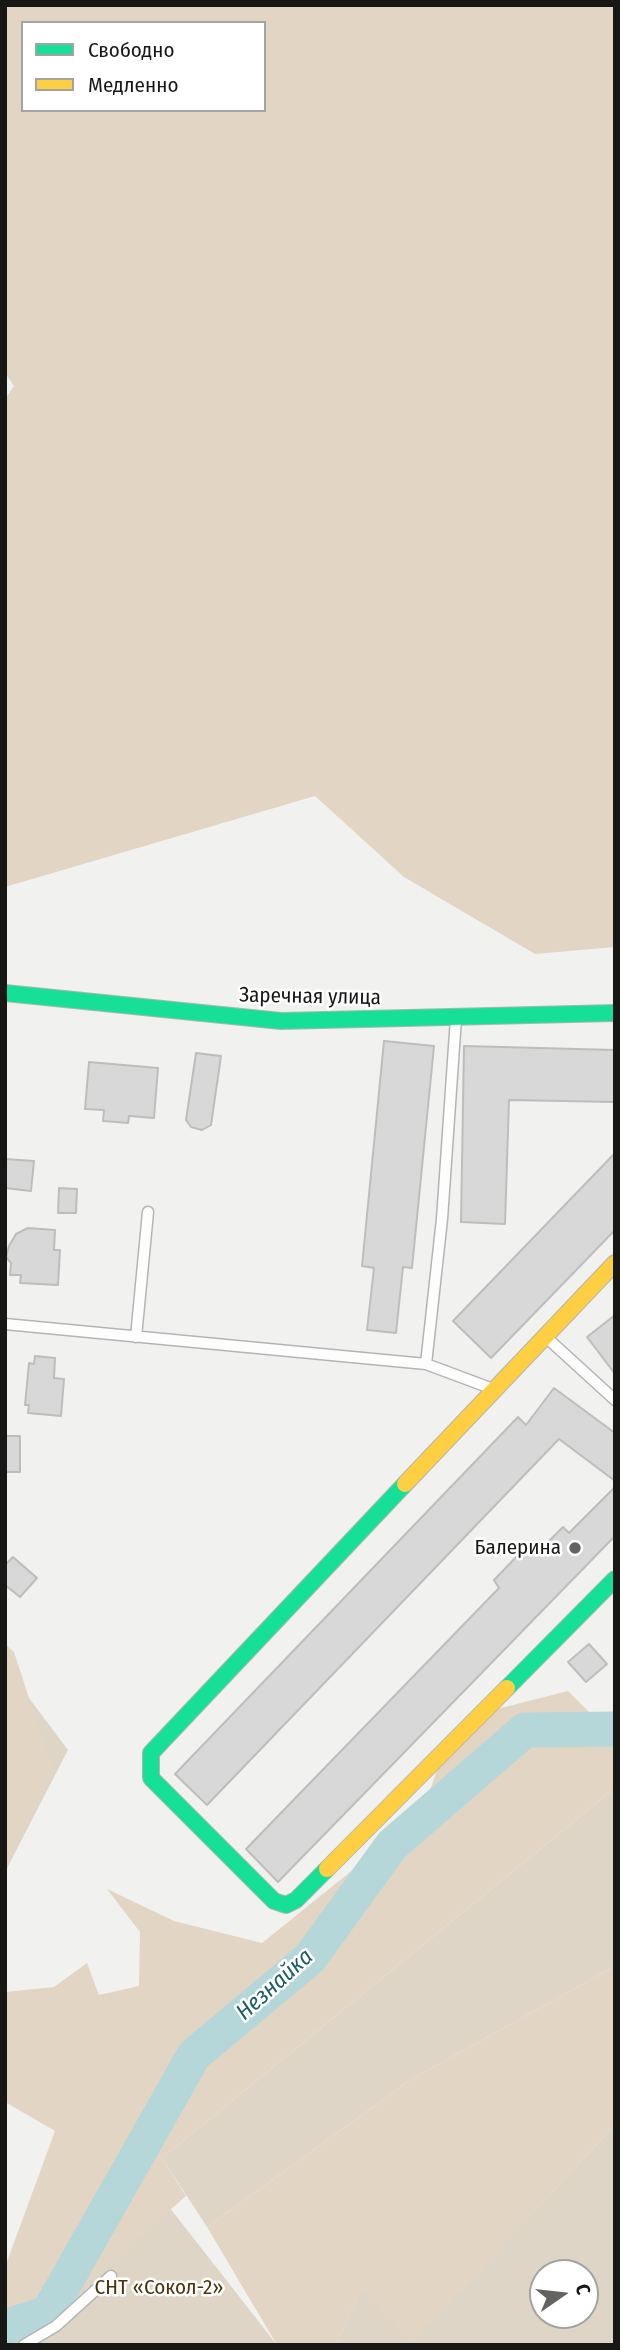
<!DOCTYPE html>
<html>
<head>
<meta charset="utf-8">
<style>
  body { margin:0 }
  #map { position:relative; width:620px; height:2350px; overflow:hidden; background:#f1f2f0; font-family:"Fira Sans Condensed",sans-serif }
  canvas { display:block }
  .frame { position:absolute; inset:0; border:7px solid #171816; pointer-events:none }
  .legend { position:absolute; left:21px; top:21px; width:245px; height:91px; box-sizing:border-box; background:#fff; border:2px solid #a2a3a2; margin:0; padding:9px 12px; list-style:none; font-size:21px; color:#171816 }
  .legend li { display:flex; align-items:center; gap:14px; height:35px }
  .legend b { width:35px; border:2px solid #a2a3a2 }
  .north { position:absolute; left:529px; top:2259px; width:70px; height:70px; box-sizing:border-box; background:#fff; border:2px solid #a2a3a2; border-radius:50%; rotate:76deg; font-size:19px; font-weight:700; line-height:28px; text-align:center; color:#171816 }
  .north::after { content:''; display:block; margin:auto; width:24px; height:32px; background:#636462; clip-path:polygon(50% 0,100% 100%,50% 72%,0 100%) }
</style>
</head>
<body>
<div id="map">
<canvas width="620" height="2350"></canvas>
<div class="frame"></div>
<ul class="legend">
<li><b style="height:9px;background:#16e098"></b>Свободно</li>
<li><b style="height:9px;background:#ffcf43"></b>Медленно</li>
</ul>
<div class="north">С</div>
</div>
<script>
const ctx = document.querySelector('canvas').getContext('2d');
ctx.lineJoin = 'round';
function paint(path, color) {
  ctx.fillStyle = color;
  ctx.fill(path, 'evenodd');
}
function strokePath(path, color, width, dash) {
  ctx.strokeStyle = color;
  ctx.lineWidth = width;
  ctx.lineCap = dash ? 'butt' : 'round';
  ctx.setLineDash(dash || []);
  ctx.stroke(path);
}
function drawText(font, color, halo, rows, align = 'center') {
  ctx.font = font + ' "Fira Sans Condensed",sans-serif';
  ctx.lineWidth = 5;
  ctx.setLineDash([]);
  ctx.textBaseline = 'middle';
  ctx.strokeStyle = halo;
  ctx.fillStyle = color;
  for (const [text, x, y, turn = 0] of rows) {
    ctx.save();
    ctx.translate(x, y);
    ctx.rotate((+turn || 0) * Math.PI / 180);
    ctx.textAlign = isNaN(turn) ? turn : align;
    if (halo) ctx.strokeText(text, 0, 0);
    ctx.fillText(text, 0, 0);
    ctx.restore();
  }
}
paint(new Path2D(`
  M5 1666 68 1750 5 1872Z
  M615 1788V1966L410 2080 207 2227 162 2158Z
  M615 2125V2345H336L362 2288 412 2341ZM543 2273H585V2315H543Z
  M170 2208 277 2345H5V2324Z`), '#dfd5c7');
paint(new Path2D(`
  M5 5H615V947L535 954 404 877 315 796 5 887V399L14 386 5 373ZM23 23H264V110H23Z
  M5 1644 14 1652 52 1768 5 1873Z
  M568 1691 615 1738V1788L162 2158 186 2196 65 2302 5 2344V2267L55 2131 5 2102V1992L54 1987 87 1963 99 1995 139 1986 140 1932 107 1889 174 1921 262 1943 422 1814 442 1755 489 1711Z
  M615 1966V2125L412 2342 362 2289 336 2345H277L207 2227 410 2080Z`), '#e3d5c3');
strokePath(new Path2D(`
  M5 2327 48 2313 194 2055 310 1958 392 1845 525 1730 615 1729`), '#b5d7d9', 35);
const building = new Path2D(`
  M384 1041 434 1046 412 1268 403 1267 396 1333 367 1330 374 1268 362 1266Z
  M464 1046 615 1050V1102L509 1100 505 1224 461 1222Z
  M196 1053 221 1056 211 1125 202 1130 191 1127 186 1120Z
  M89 1062 158 1068 154 1118 129 1116 128 1123 103 1121 104 1110 85 1109Z
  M615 1153V1230L491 1358 453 1321Z
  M5 1159 34 1161 31 1191 5 1188Z
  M59 1188 77 1189 76 1213H58Z
  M28 1228 55 1230 54 1250H60L58 1285 20 1283 21 1275H10L11 1263 6 1257 9 1246 16 1234Z
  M615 1315V1374L587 1337Z
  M35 1356 55 1358 54 1378 64 1379 61 1416 28 1413 29 1405H25L29 1363 34 1364Z
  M554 1388 615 1433V1481L559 1439 207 1805 175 1774 518 1417 526 1425Z
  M5 1436H20V1472H5Z
  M615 1487V1536L278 1882 246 1849 499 1588 494 1580 525 1548 536 1554 563 1527 569 1533Z
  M13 1557 37 1578 20 1597 5 1585V1565Z
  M589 1644 607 1664 586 1682 568 1662Z`);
paint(building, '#d7d8d7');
strokePath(building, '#bcbebc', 2);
const lane = new Path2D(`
  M5 1324 426 1364 493 1389
  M136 1337 148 1212
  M547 1338 615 1400
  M426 1364 442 1219 456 1018
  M24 2345 56 2326 111 2276`);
const fast = new Path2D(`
  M5 993 281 1021 615 1013
  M507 1688 615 1579
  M327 1869 296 1900 286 1905 274 1901 151 1778V1753L405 1484`);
const slow = new Path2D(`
  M405 1484 615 1263
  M327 1869 507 1688`);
strokePath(lane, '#b4b5b3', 13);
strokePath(fast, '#b4b5b3', 18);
strokePath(slow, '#b4b5b3', 18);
strokePath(lane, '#fdfdfd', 10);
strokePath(fast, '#16e098', 16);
strokePath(slow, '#ffcf43', 16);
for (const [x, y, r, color] of [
  [575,1548,7,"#636462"]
]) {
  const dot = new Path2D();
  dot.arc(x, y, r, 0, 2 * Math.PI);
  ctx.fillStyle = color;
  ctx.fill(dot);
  strokePath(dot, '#fff', 2.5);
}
drawText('21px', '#171816', '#fff', [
  ["Заречная улица",310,997,1]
]);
drawText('21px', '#171816', '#fff', [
  ["Балерина",561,1548]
], 'right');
drawText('21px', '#4d330a', '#fff', [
  ["СНТ «Сокол-2»",159,2288]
]);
drawText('italic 23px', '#1b5f63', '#fff', [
  ["Незнайка",275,1985,-42]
]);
</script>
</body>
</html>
